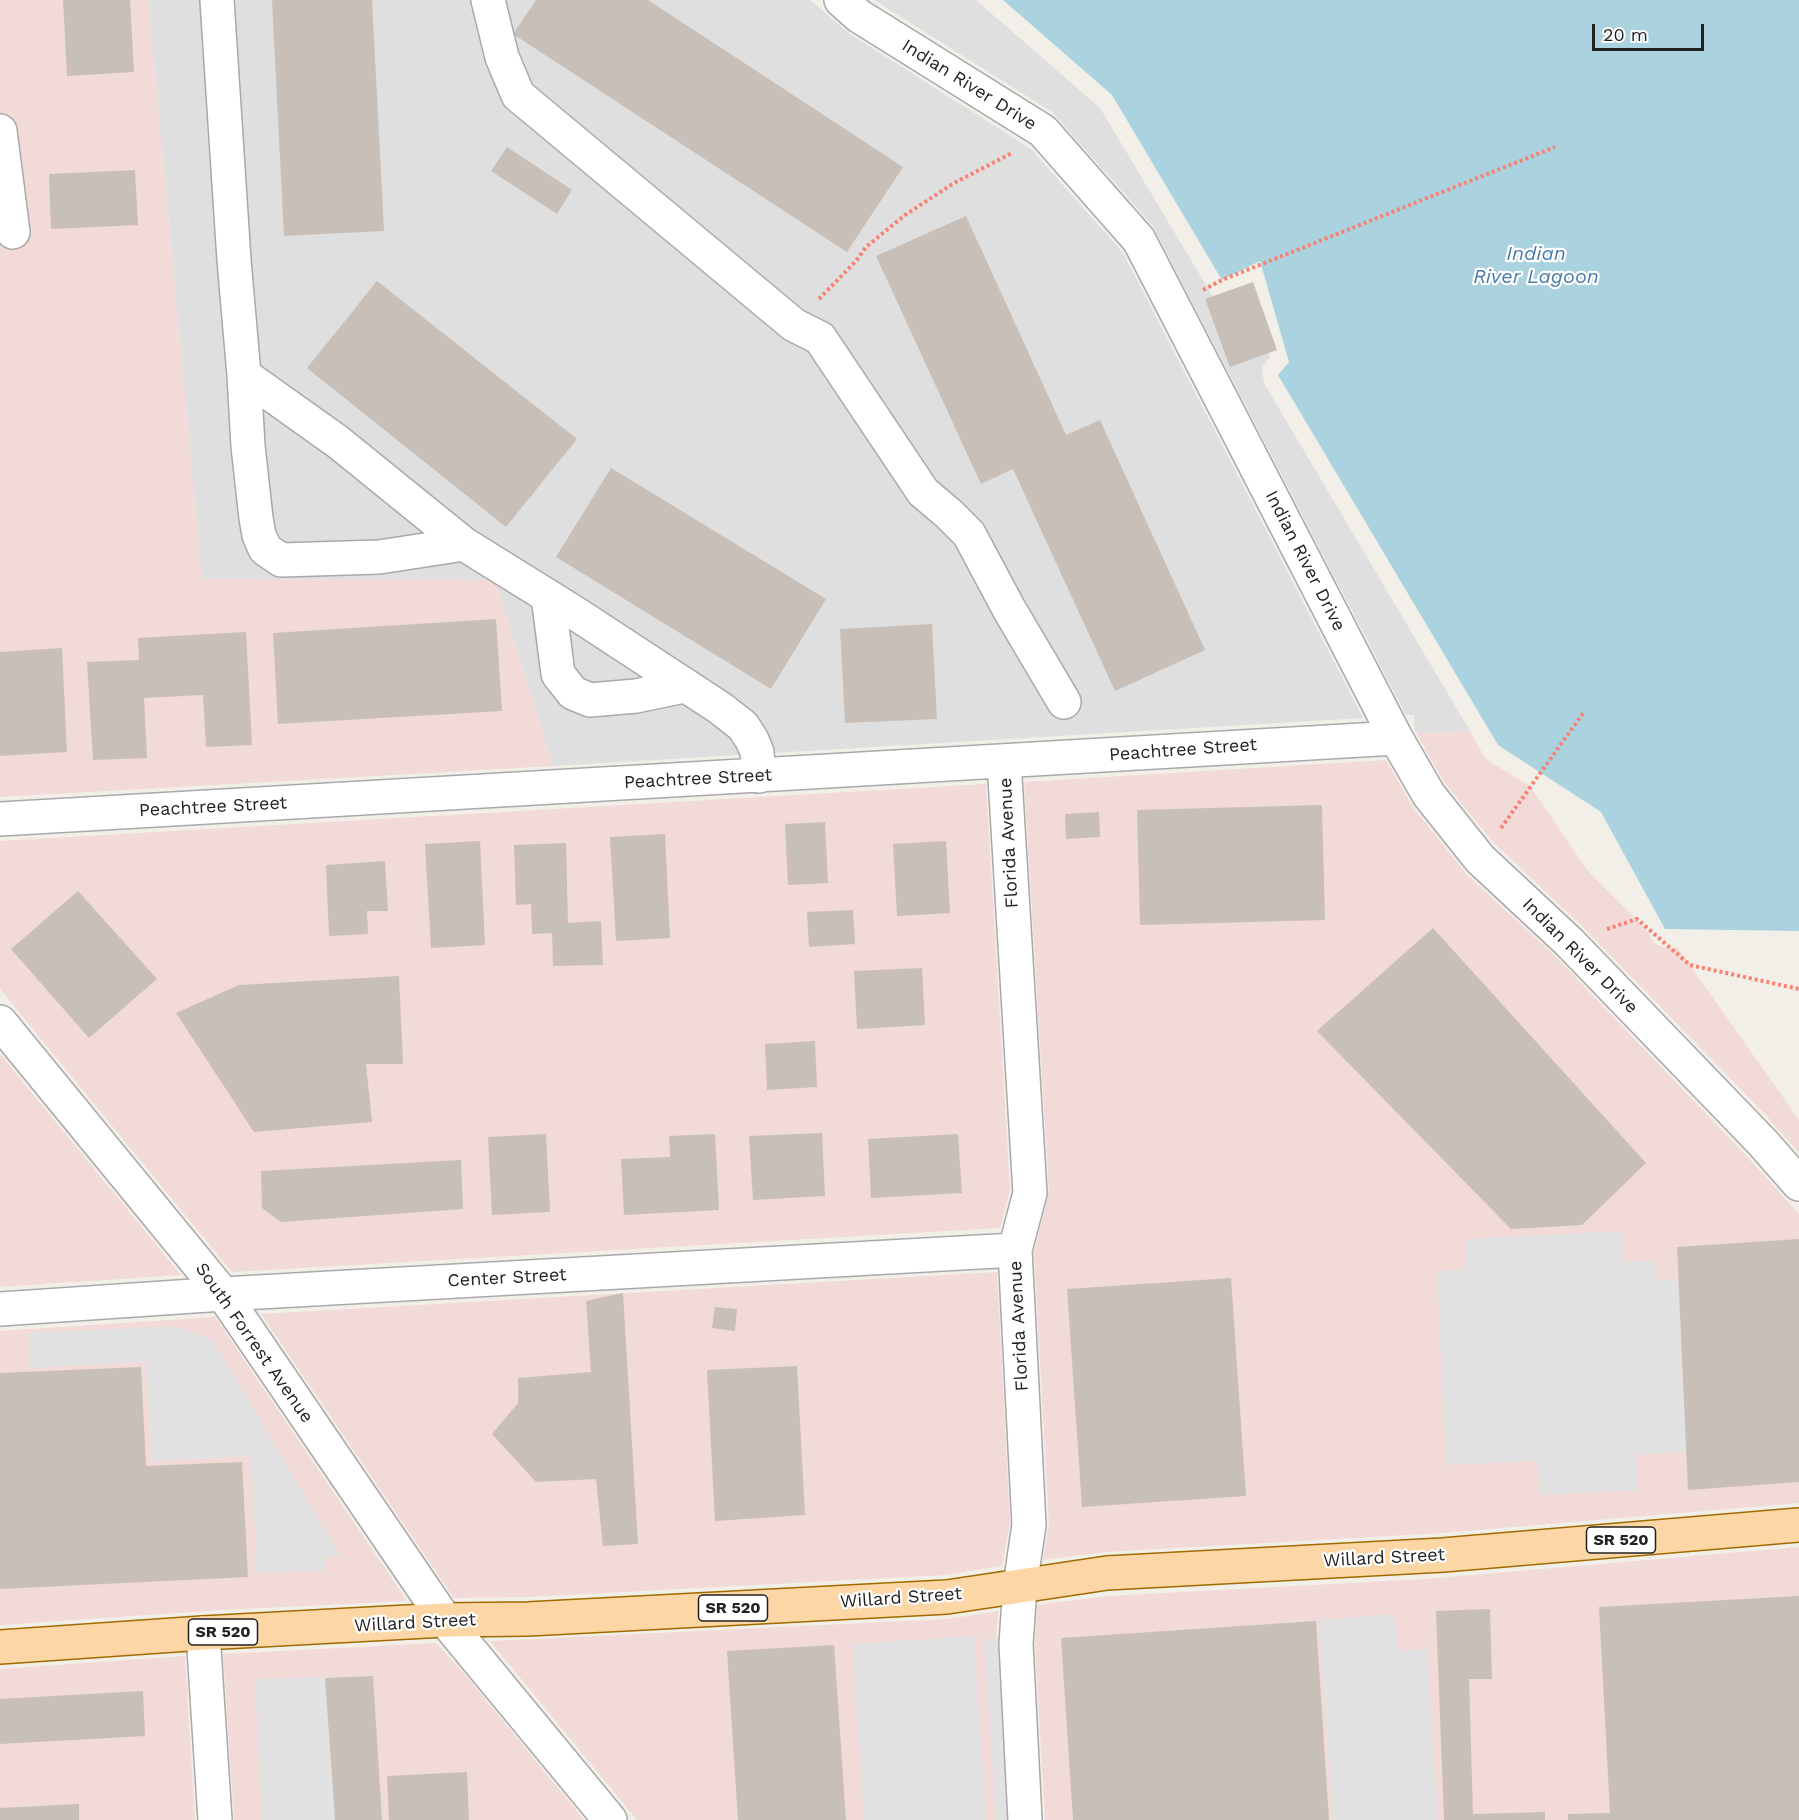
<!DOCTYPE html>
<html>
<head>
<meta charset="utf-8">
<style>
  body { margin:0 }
  #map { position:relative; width:1799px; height:1820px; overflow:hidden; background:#f2efe9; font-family:"Work Sans",sans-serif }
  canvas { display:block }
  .scale { position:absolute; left:1592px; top:24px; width:112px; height:27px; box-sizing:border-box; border:3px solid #222; border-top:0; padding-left:8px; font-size:18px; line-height:21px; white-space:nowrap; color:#222; -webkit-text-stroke:4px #fff; paint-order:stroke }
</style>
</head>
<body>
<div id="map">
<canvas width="1799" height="1820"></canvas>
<div class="scale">20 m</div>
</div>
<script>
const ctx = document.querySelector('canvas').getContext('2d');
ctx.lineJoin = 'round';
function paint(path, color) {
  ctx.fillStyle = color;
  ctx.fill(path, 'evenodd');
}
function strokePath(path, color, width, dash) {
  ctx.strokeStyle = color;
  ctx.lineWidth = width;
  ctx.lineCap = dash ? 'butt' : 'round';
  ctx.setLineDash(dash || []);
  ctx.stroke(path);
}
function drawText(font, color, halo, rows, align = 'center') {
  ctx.font = font + ' "Work Sans",sans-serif';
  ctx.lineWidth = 4.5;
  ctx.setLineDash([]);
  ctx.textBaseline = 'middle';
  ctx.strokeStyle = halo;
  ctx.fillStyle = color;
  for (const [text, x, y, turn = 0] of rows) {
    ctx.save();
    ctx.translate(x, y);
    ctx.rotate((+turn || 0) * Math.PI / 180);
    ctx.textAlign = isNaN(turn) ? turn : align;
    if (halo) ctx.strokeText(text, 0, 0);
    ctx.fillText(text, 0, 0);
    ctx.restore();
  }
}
paint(new Path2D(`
  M148 0H810L850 34 1031 149 1123 253 1363 718 553 766 495 580 202 579Z
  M874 0H976L1100 108 1212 295 1224 299 1250 287 1270 357 1263 366 1262 372 1265 385 1470 731 1417 734 1415 731 1414 715H1406L1152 225 1052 112Z`), '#e0dfdf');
paint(new Path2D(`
  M0 0H148L202 579 495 580 553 766 0 797Z
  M1470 731 1484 756 1490 762 1530 786 1588 871 1645 928 1654 943 1665 948H1678L1799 1120V1153L1763 1112 1582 926 1493 842 1444 782 1417 734Z
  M1386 760 1412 806 1467 875 1557 958 1749 1159 1799 1214V1503L1442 1533 1105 1552 1043 1560 1049 1524 1034 1252 1049 1191 1024 782Z
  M986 784 1010 1190 1000 1228 232 1272 0 989V841Z
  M0 1054 181 1275 0 1287Z
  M997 1272 1010 1523 1002 1566 945 1575 527 1597 454 1598 261 1314Z
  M215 1317 407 1601 221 1610 0 1625V1331Z
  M1799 1547V1820H1045L1035 1644 1037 1605 1108 1596 1425 1579Z
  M998 1611 996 1645 1006 1820H637L490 1641 948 1619Z
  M436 1643 468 1678 584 1820H234L223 1654Z
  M185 1656 195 1820H0V1669Z`), '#f2dad9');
paint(new Path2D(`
  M1622 1231 1623 1262 1655 1260 1657 1280 1678 1279 1686 1452 1636 1455 1637 1490 1540 1495 1538 1461 1446 1465 1437 1271 1466 1269 1465 1239Z
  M175 1326 212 1339 340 1555 326 1557 323 1571 257 1573 251 1456 151 1461 146 1362 30 1368 28 1333Z
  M1395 1614 1398 1651 1427 1649 1438 1820H1333L1319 1620Z
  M974 1636 986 1820H864L852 1644Z
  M1001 1638 1013 1820H996L984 1639Z
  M373 1676 382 1820H262L255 1679Z`), '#e2e2e2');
paint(new Path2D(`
  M1003 0H1799V931L1665 929 1601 812 1498 745 1278 375 1289 362 1260 261 1222 280 1112 95Z`), '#aad3df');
paint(new Path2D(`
  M63 0H130L134 72 67 76Z
  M272 0H372L384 231 284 236Z
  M536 0H648L903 167 847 252 513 34Z
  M507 147 572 190 557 214 491 171Z
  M135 170 138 225 51 229 49 174Z
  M966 216 1066 435 1100 420 1205 650 1115 691 1013 469 981 484 876 256Z
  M377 281 577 439 506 527 307 368Z
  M1253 282 1277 350 1230 367 1205 299Z
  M611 468 826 599 771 689 556 557Z
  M496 619 502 711 278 724 273 633Z
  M932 624 937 719 845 723 840 629Z
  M246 632 252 745 206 747 203 695 144 698 147 758 93 760 87 662 139 660 138 638Z
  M62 648 67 752 0 756V652Z
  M1322 805 1325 920 1140 925 1137 810Z
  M1099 812 1100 837 1066 839 1065 814Z
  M825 822 828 883 788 885 785 824Z
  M665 834 670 938 616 941 610 837Z
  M480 841 485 945 431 948 425 844Z
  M946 841 950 913 897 916 893 844Z
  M566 843 568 923 601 921 603 965 553 966 552 933 532 934 531 904 516 905 514 845Z
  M385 861 388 911H367L368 934 329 936 326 865Z
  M78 891 157 979 89 1038 11 949Z
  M853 910 855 944 809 947 807 912Z
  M1433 928 1646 1163 1582 1225 1511 1229 1317 1031Z
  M922 968 925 1025 857 1029 854 971Z
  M399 976 403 1064H366L372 1122 254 1132 176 1013 239 985Z
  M815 1041 817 1087 767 1090 765 1044Z
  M822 1133 825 1196 753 1200 749 1136Z
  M546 1134 550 1212 492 1215 488 1137Z
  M715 1134 719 1210 624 1215 621 1159 670 1157 669 1136Z
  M958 1134 962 1193 871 1198 868 1139Z
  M461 1160 463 1209 281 1222 262 1208 261 1171Z
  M1799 1239V1482L1688 1490 1677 1247Z
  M1231 1278 1246 1496 1082 1507 1067 1289Z
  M623 1293 638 1544 603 1546 596 1479 536 1482 492 1434 518 1403V1378L591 1372 586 1301Z
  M715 1307 737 1309 735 1331 712 1328Z
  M797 1366 805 1515 715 1521 707 1370Z
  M141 1367 146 1466 242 1462 248 1577 0 1589V1373Z
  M1799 1596V1820H1568V1814L1610 1813 1599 1607Z
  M1490 1609 1492 1679H1469L1473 1814 1545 1812V1820H1444L1436 1611Z
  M1316 1621 1329 1820H1073L1061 1638Z
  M834 1645 846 1820H738L727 1651Z
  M373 1676 382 1820H335L325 1678Z
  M143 1691 145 1736 0 1744V1699Z
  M467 1772 469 1820H389L387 1776Z
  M79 1804V1820H0V1808Z`), '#c7bfb8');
const minor = new Path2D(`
  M217 0 234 260 244 375 248 446 256 518 259 535 265 549 281 560 379 557 464 544
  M488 0 502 57 518 95 794 325 820 338 923 492 949 514 969 534 1009 609 1064 702
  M841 0 859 16 1043 131 1139 240 1396 738 1429 795 1480 859 1569 942 1763 1143 1799 1184
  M0 131 13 232
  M244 375 338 442 464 544 575 613 720 708 743 726 752 740 757 752 759 776
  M548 596 558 674 573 693 590 700 636 696 684 686
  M1004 761 1030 1193 1015 1250 1029 1525 1020 1586 1016 1644 1025 1820
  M0 819 1396 738
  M0 1022 223 1294 445 1620 610 1820
  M0 1309 223 1294 1015 1250
  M203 1633 215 1820`);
const major = new Path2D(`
  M0 1647 203 1633 445 1620 528 1619 947 1597 1107 1573 1443 1555 1799 1525`);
strokePath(minor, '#a9a9a9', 36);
strokePath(major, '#a06b00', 36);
strokePath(new Path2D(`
  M1203 290 1222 280 1555 147
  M819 299 856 261 866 247 905 215 954 183 1012 153
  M1501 828 1584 712
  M1607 929 1637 919 1690 965 1799 989`), '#fa8072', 4, [3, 3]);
strokePath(minor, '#fff', 33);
strokePath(major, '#fcd6a4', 33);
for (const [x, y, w] of [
  [1621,1540,69],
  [733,1608,69],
  [223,1632,69]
]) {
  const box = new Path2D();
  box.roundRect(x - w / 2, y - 13, w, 26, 4.5);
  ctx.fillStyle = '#fff';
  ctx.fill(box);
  strokePath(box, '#222', 1.5);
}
drawText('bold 16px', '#222', null, [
  ["SR 520",1621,1540],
  ["SR 520",733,1608],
  ["SR 520",223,1632]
]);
drawText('18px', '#222', '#fff', [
  ["Indian River Drive",969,85,32],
  ["Indian River Drive",1305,561,63],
  ["Peachtree Street",1183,750,-4],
  ["Peachtree Street",698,779,-3],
  ["Peachtree Street",213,807,-3],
  ["Florida Avenue",1009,843,-93],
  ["Indian River Drive",1580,956,45],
  ["Center Street",507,1278,-3],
  ["Florida Avenue",1019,1326,-93],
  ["South Forrest Avenue",254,1343,55],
  ["Willard Street",1384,1558,-3],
  ["Willard Street",901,1598,-4],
  ["Willard Street",415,1623,-3]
]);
drawText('italic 20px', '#4a7aab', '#fff', [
  ["Indian",1536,254],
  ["River Lagoon",1536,277]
]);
</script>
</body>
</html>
